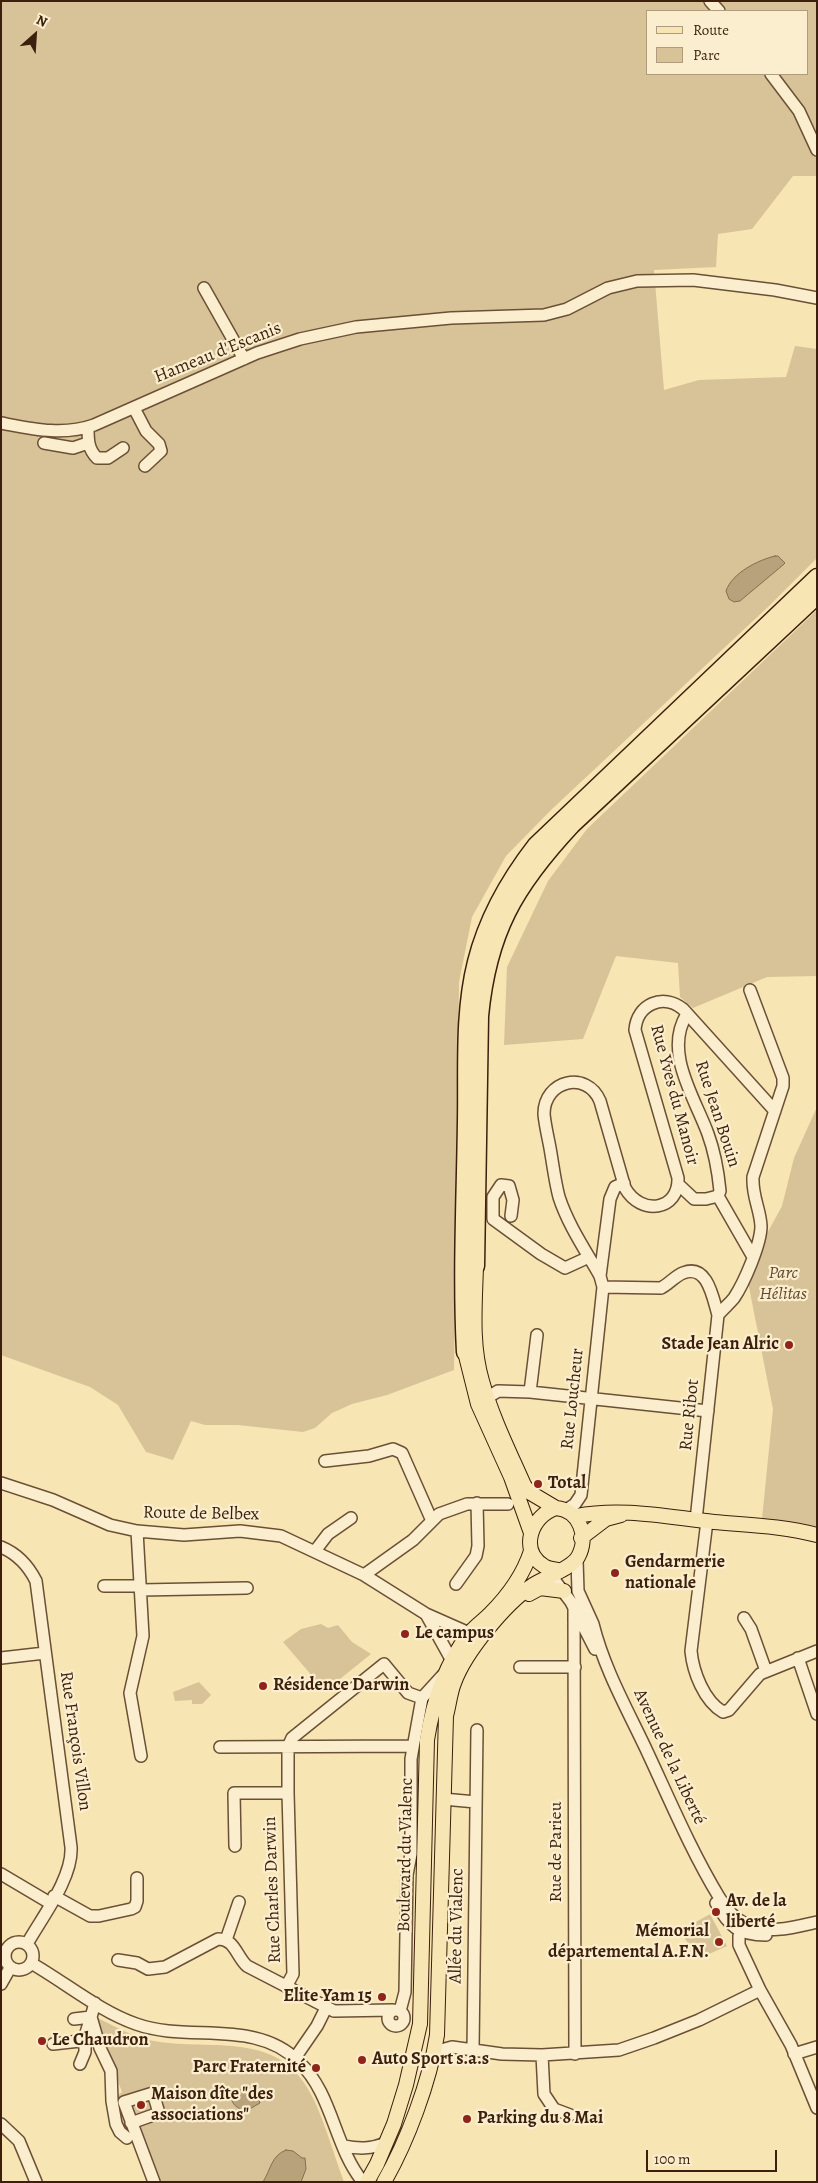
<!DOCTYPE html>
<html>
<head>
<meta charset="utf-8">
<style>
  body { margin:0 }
  #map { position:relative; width:818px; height:2183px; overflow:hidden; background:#f7e5b4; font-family:Alegreya,serif }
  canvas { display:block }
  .frame { position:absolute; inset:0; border:2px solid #3c1f0c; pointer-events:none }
  .legend { position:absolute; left:646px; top:10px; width:162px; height:65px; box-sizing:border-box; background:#faeece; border:1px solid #ae9b80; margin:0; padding:6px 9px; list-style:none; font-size:15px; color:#3c1f0c }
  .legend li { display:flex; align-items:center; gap:10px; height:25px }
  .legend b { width:25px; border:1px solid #ae9b80 }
  .north { position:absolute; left:10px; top:10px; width:50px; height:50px; -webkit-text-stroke:4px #faeece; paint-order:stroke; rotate:26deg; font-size:14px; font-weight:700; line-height:20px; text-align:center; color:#3c1f0c }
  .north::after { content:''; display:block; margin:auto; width:18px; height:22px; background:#3c1f0c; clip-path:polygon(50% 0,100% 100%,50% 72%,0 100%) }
  .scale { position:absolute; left:646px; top:2150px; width:131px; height:22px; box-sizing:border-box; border:2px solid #3c1f0c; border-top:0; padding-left:6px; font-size:15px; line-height:18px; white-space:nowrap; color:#3c1f0c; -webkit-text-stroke:4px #faeece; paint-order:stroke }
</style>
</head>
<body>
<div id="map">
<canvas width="818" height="2183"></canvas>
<div class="frame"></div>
<ul class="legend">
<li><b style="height:6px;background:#f7e5b4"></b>Route</li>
<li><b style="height:14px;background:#d7c397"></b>Parc</li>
</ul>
<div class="north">N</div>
<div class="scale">100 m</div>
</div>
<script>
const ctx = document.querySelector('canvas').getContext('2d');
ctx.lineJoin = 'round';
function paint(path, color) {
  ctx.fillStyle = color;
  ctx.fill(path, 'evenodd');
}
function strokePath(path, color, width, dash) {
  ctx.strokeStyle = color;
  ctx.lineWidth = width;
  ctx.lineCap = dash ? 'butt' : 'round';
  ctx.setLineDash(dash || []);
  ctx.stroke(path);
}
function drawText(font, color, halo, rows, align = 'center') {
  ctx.font = font + ' Alegreya,serif';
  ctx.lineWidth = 4.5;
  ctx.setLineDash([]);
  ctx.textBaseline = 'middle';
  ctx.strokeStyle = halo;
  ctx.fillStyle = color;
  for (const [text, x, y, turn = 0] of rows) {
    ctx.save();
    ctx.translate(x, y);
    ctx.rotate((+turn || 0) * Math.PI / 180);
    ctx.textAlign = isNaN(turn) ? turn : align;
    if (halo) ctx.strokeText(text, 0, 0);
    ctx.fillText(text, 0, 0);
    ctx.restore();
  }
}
paint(new Path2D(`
  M1 1H817V176H793L752 229 718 234 716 267 654 270 664 390 699 380 786 377 795 346 817 349V558L769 606 551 810 506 856 472 917 459 982 454 1370 387 1395 352 1404 332 1413 315 1428 303 1432 238 1425H205L191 1421 173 1460 146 1452 118 1405 90 1387 1 1355ZM647 11H807V74H647Z
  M817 610V976L767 977 693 1008 680 997 678 963 616 956 583 1039 504 1045 507 967 548 881 587 829Z
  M817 1107V1530L790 1522 762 1519 773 1409 748 1282 763 1241 782 1206 794 1158Z
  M321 1624 328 1628 338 1625 352 1642 371 1654 325 1691 283 1642 301 1629Z
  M199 1682 211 1695 202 1704H192V1700L175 1701 173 1692Z
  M710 1914 727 1946 698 1959 680 1931Z
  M94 2016C116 2027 136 2039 160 2042 221 2050 282 2031 314 2100 326 2126 334 2155 344 2182H157L138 2132 129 2135 123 2132C119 2119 108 2101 122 2092Z`), '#d7c397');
const water = new Path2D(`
  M775 556H778L785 563 783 565 740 601 734 602 729 599 726 591C732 573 758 560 775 556Z
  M247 2088 249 2096 259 2100 260 2103 246 2111C227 2106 227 2091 247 2088Z
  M286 2150 293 2151 302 2158H305L306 2169 301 2182H263C271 2169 271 2156 286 2150Z`);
paint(water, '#b7a27b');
strokePath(water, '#866e4f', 1);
const minor = new Path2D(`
  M710 1 719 11
  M771 74 799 111 817 150
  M204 288 244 359
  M134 408 146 431 159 444 161 451 145 466
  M1 423C33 429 63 436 94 425L257 353 300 339 356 327 451 318 544 315 567 309 608 288 637 281 693 280 775 290 817 298
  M88 427C88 440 88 449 97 458H108L123 448
  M44 443 73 448 88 443
  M687 1014C663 1052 695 1098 708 1134 715 1153 718 1171 720 1191L718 1196
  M678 1184 694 1199H706L718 1196 753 1257
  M511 1216 513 1200 509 1186 501 1185 493 1197V1219L541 1254 565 1268 589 1257
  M600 1276 610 1199 615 1187 624 1183
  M603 1287 661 1288C669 1284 675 1276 683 1273 708 1263 713 1299 718 1315L696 1520
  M718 1315C723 1309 729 1304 734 1298 744 1283 761 1244 761 1226 760 1208 752 1197 753 1177L783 1086V1078L750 990
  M530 1392 537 1335
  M487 1398 498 1391 530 1392 708 1411
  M325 1461 369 1456 393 1449 402 1453 432 1521
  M1 1483 53 1500 110 1525 137 1531 184 1535 240 1531 281 1536 364 1575 426 1614 469 1633
  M566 1510 575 1504 581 1495 603 1287 600 1276C586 1251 568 1225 559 1197 555 1182 553 1165 550 1148 548 1137 545 1125 544 1114 544 1080 587 1070 600 1101L625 1188C641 1216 679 1211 678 1178L635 1030C637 1004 663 993 683 1009L775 1111
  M707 1521 691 1651C693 1672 704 1701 723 1712L729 1710 760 1674 817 1651
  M137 1531 143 1636 130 1693 141 1756
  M1 1547C18 1554 28 1565 36 1581L71 1847C73 1878 42 1917 27 1944
  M315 1551 328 1534 351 1518
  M577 1560 578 1591 593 1624 589 1631
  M546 1569 571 1602 595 1649
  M364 1575 413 1540 439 1514 467 1504H508
  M456 1584 476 1556 478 1546 477 1503
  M104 1586H140
  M141 1590 247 1588
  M574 1607 575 2054
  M426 1614 451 1659
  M744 1618 751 1629 766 1671
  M593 1624C604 1668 626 1707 645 1747 669 1798 690 1849 719 1897 725 1907 735 1919 746 1924 767 1935 795 1927 817 1922
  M1 1658 45 1653
  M798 1658 817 1714
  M520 1667H575
  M422 1698 443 1675
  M220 1747 412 1746
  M443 1799 476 1802
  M235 1846 234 1793H288
  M1 1874 50 1903
  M54 1896 90 1916H99L131 1909 135 1907 137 1901V1878
  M716 1903C729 1927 739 1935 766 1935
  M745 1924 739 1936V1945L760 1990 791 2045 817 2108
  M226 1940 239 1902
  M5 1956a14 14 0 1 1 28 0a14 14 0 1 1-28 0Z
  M118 1960 137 1963 148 1969 165 1967 218 1939C235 1939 236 1956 247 1966L334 2011 393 2010
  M31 1963C66 1983 99 2011 136 2024 189 2043 256 2018 299 2062 333 2094 334 2147 363 2182
  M1 1984 10 1968
  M287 1985 293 1974 288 1793V1747L292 1738 384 1664 408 1693 422 1698
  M95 2003 91 2017 100 2048 111 2071 112 2101 116 2124 120 2132 127 2138
  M388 2018a8 8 0 1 1 16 0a8 8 0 1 1-16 0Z
  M400 2011 405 1992 407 1875 411 1854V1759L422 1698
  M74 2019 91 2017
  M53 2044 80 2041 85 2036 91 2017
  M473 2050 477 1730
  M434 2052 452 2047 502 2054 542 2055 619 2050 654 2038 699 2020 760 1990
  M794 2054 817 2047
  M542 2055 544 2094 554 2109 570 2115
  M295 2058 317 2026 326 2008
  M80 2064 85 2052V2036
  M131 2123 159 2113 153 2093 124 2102 154 2182
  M1 2124 19 2141 36 2182
  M344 2146C359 2149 371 2149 386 2143`);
const major = new Path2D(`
  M476 1266C475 1304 471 1344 482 1381 492 1417 509 1451 524 1485L529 1492 556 1508
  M465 1352 478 1404 511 1477 531 1533
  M576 1516C622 1507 667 1517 714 1522 748 1525 784 1526 817 1535
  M581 1538 606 1519 621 1515
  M529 1594 540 1588 564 1591
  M367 2182 377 2164 394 2124 406 2085 420 2024 427 1740C433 1702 444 1666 468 1635 474 1627 483 1621 490 1614 509 1595 523 1576 531 1551
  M384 2182C407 2142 430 2081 437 2035L446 1716C449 1705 450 1693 454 1683 465 1652 506 1603 533 1585 545 1577 571 1569 578 1557 589 1537 580 1510 556 1508 532 1515 518 1550 544 1566 548 1569 554 1569 559 1570`);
const highway = new Path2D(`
  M476 1266 480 1016C488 932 515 886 572 825L817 596
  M465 1352C461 1275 465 1197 466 1121 467 1068 463 1013 476 962 487 918 508 881 536 845L817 577`);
strokePath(minor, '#6b5036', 14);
strokePath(major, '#3c1f0c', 16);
strokePath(highway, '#3c1f0c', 19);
strokePath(minor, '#faeece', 11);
strokePath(major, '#f7e5b4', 14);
strokePath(highway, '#f7e5b4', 16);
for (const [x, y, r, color] of [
  [789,1345,5,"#8f2418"],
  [538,1484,5,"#8f2418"],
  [615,1573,5,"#8f2418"],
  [405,1634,5,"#8f2418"],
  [263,1686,5,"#8f2418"],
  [716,1912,5,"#8f2418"],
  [719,1942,5,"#8f2418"],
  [382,1997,5,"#8f2418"],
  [42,2041,5,"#8f2418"],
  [362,2060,5,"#8f2418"],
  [316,2068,5,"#8f2418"],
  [141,2105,5,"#8f2418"],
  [467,2119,5,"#8f2418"]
]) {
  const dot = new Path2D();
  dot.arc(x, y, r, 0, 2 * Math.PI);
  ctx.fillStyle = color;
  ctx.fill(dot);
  strokePath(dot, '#faeece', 2);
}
drawText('18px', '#3c1f0c', '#faeece', [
  ["Hameau d'Escanis",218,353,-22],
  ["Rue Yves du Manoir",674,1095,75],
  ["Rue Jean Bouin",717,1114,72],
  ["Rue Loucheur",573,1399,-84],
  ["Rue Ribot",690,1415,-84],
  ["Route de Belbex",201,1514,1],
  ["Rue François Villon",75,1741,82],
  ["Avenue de la Liberté",669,1757,65],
  ["Rue de Parieu",557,1852,-90],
  ["Boulevard du Vialenc",406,1855,-89],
  ["Rue Charles Darwin",273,1890,-92],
  ["Allée du Vialenc",457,1926,-89]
]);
drawText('italic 18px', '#63482f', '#faeece', [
  ["Parc",783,1274],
  ["Hélitas",783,1295]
]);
drawText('bold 18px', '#3c1f0c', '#faeece', [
  ["Stade Jean Alric",779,1345,"right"],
  ["Total",548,1484],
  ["Gendarmerie",625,1563],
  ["nationale",625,1584],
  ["Le campus",415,1634],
  ["Résidence Darwin",273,1686],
  ["Av. de la",726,1902],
  ["liberté",726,1923],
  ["Mémorial",709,1932,"right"],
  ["départemental A.F.N.",709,1953,"right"],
  ["Elite Yam 15",372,1997,"right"],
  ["Le Chaudron",52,2041],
  ["Auto Sport s.a.s",372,2060],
  ["Parc Fraternité",306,2068,"right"],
  ["Maison dîte \"des",151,2095],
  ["associations\"",151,2116],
  ["Parking du 8 Mai",477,2119]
], 'left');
</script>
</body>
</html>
